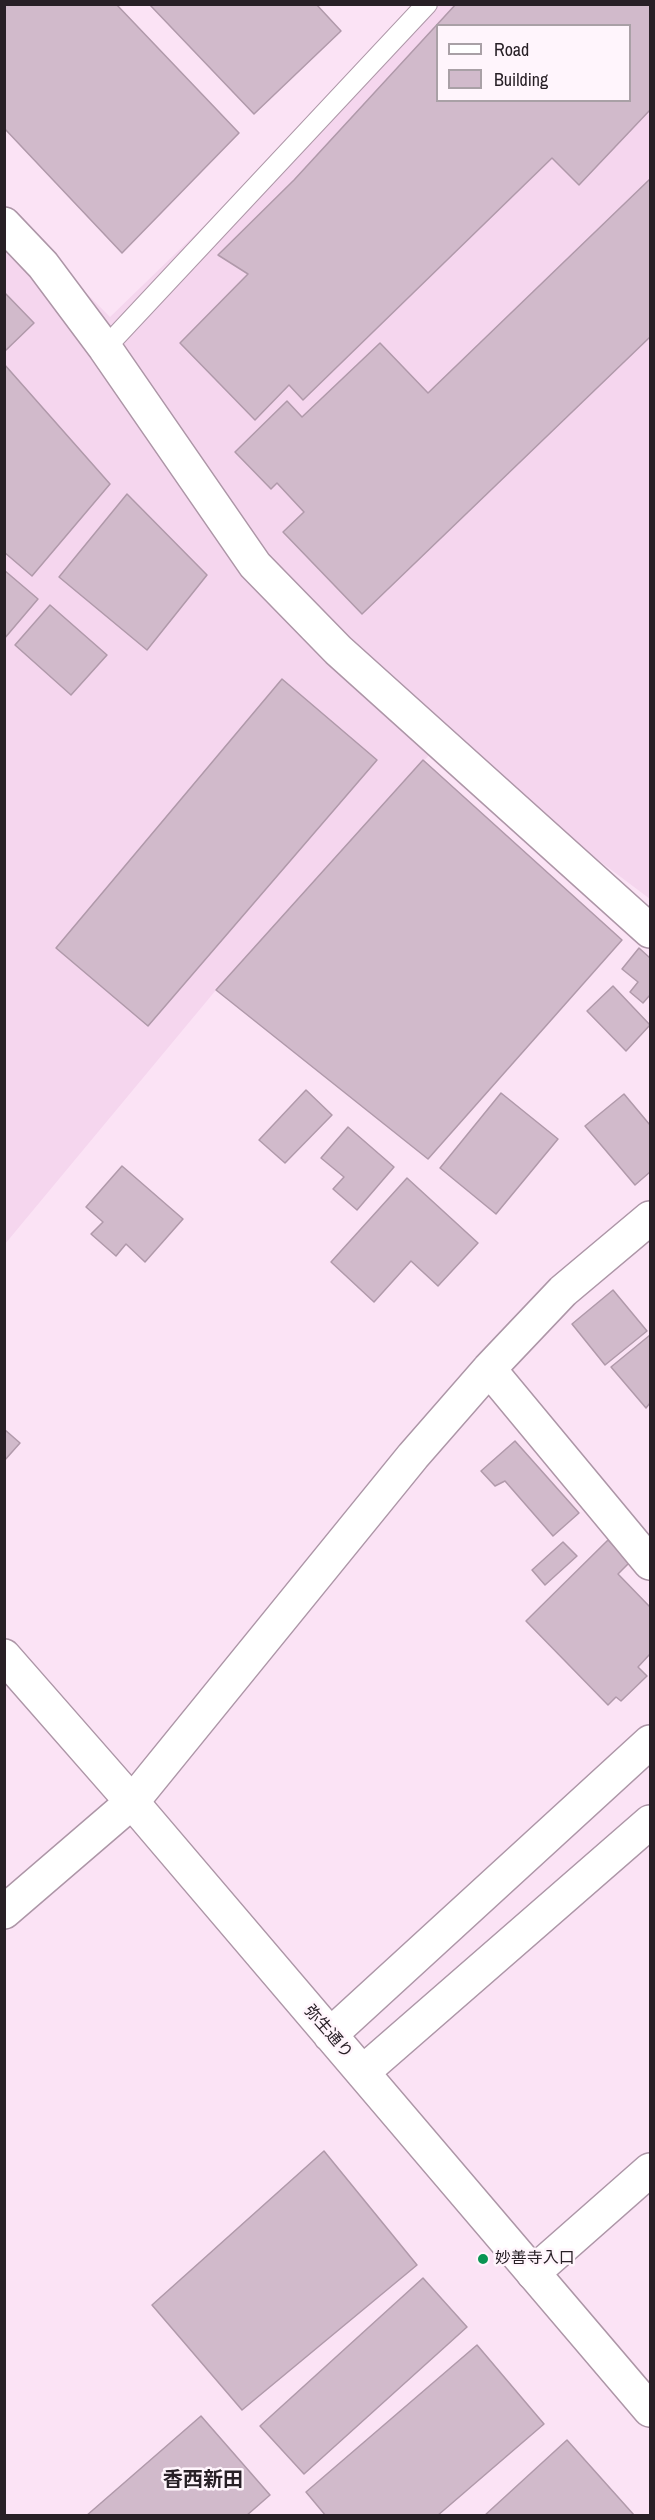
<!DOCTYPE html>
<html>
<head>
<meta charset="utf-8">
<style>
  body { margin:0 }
  #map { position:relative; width:655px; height:2520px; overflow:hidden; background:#fbe3f5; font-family:"Archivo Narrow",sans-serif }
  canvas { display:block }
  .frame { position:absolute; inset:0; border:6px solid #282026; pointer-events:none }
  .legend { position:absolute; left:436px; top:24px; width:195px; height:78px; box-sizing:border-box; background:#fff5fc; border:2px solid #a9a0a6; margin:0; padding:8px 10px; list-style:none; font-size:18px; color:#282026 }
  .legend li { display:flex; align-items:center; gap:12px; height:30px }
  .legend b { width:30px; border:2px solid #a9a0a6 }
</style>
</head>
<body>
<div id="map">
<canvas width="655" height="2520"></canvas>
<div class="frame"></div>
<ul class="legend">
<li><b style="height:8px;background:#fff"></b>Road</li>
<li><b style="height:16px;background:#d1bacb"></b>Building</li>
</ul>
</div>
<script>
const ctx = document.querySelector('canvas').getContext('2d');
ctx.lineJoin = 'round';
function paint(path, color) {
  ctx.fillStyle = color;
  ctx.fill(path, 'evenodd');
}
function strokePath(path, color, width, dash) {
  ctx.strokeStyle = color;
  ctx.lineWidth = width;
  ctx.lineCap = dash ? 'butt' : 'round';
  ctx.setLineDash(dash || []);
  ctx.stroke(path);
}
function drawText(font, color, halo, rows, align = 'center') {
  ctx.font = font + ' "Archivo Narrow","Noto Sans JP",sans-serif';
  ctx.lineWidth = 5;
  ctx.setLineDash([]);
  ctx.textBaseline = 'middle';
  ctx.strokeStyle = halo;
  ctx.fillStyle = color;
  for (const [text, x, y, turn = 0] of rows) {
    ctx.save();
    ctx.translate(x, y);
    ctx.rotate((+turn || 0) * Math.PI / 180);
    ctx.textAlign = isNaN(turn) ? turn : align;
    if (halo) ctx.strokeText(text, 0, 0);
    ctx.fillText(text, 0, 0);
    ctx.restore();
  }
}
paint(new Path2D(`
  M427 5H650V899L441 742 216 990 5 1244V211L110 317 365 70ZM438 26H630V100H438Z`), '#f5d6ee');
const building = new Path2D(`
  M4 4H116L239 133 122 253 4 128Z
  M149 4H316L341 31 254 114Z
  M456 4H650V110L579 185 552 158 303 400 289 385 255 420 180 343 248 274 218 255 294 180ZM438 26H630V100H438Z
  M650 179V337L362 614 283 532 304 512 277 483 271 489 235 452 287 401 302 417 380 343 428 393Z
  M4 292 34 323 4 352Z
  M4 364 110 484 32 576 4 552Z
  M127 494 207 575 147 650 59 577Z
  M4 570 38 599 4 639Z
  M50 605 107 655 71 695 15 645Z
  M282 679 377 760 148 1026 56 948Z
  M423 760 622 940 428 1159 216 990Z
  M639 948 650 958V995L643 1003 630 992 638 982 622 969Z
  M613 986 650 1025 626 1051 587 1011Z
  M306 1090 332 1115 285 1163 259 1140Z
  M501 1093 558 1139 496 1214 440 1168Z
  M624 1094 650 1125V1172L635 1185 585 1126Z
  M348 1127 394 1167 357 1210 333 1189 344 1177 321 1158Z
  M122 1166 183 1219 145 1262 126 1244 116 1256 91 1234 103 1222 86 1207Z
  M407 1178 478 1243 438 1286 411 1261 374 1302 331 1262Z
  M613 1290 647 1331 605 1365 572 1324Z
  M650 1335V1403L646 1408 611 1367Z
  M4 1429 20 1443 4 1461Z
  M515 1441 579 1513 553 1536 505 1481 495 1486 481 1471Z
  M608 1540 630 1562 618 1574 650 1607V1654L638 1667 647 1676 621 1701 616 1697 608 1705 526 1621Z
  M563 1542 577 1556 545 1585 532 1570Z
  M324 2151 417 2265 242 2410 152 2305Z
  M423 2278 467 2327 304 2474 260 2426Z
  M477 2345 544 2424 437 2516H326L306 2492Z
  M201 2416 270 2495 246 2516H86Z
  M567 2440 634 2515 484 2516Z`);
paint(building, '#d1bacb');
strokePath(building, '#b099aa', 1.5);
const lane = new Path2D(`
  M105 348 427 4`);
const street = new Path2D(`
  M489 1369 650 1563
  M4 1912 132 1802 413 1456 489 1369 563 1291 650 1218
  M533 2273 650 2170`);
const secondary = new Path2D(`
  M4 224 43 265 105 348 255 565 338 650 650 931
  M4 1656 132 1802 650 2410
  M330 2035 650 1742
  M363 2072 650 1822`);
strokePath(lane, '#ad96a7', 22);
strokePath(street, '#ad96a7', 36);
strokePath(secondary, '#ad96a7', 36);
strokePath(lane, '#fff', 20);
strokePath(street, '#fff', 33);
strokePath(secondary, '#fff', 33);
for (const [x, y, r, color] of [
  [483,2259,6,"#099453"]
]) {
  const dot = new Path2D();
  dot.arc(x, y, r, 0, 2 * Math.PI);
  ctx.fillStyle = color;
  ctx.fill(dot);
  strokePath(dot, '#fff5fc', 2);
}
drawText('16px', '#282026', '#fff5fc', [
  ["弥生通り",328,2032,49]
]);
drawText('16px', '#282026', '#fff5fc', [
  ["妙善寺入口",495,2259]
], 'left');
drawText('bold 20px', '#282026', '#fff5fc', [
  ["香西新田",203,2481]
]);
</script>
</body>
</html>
